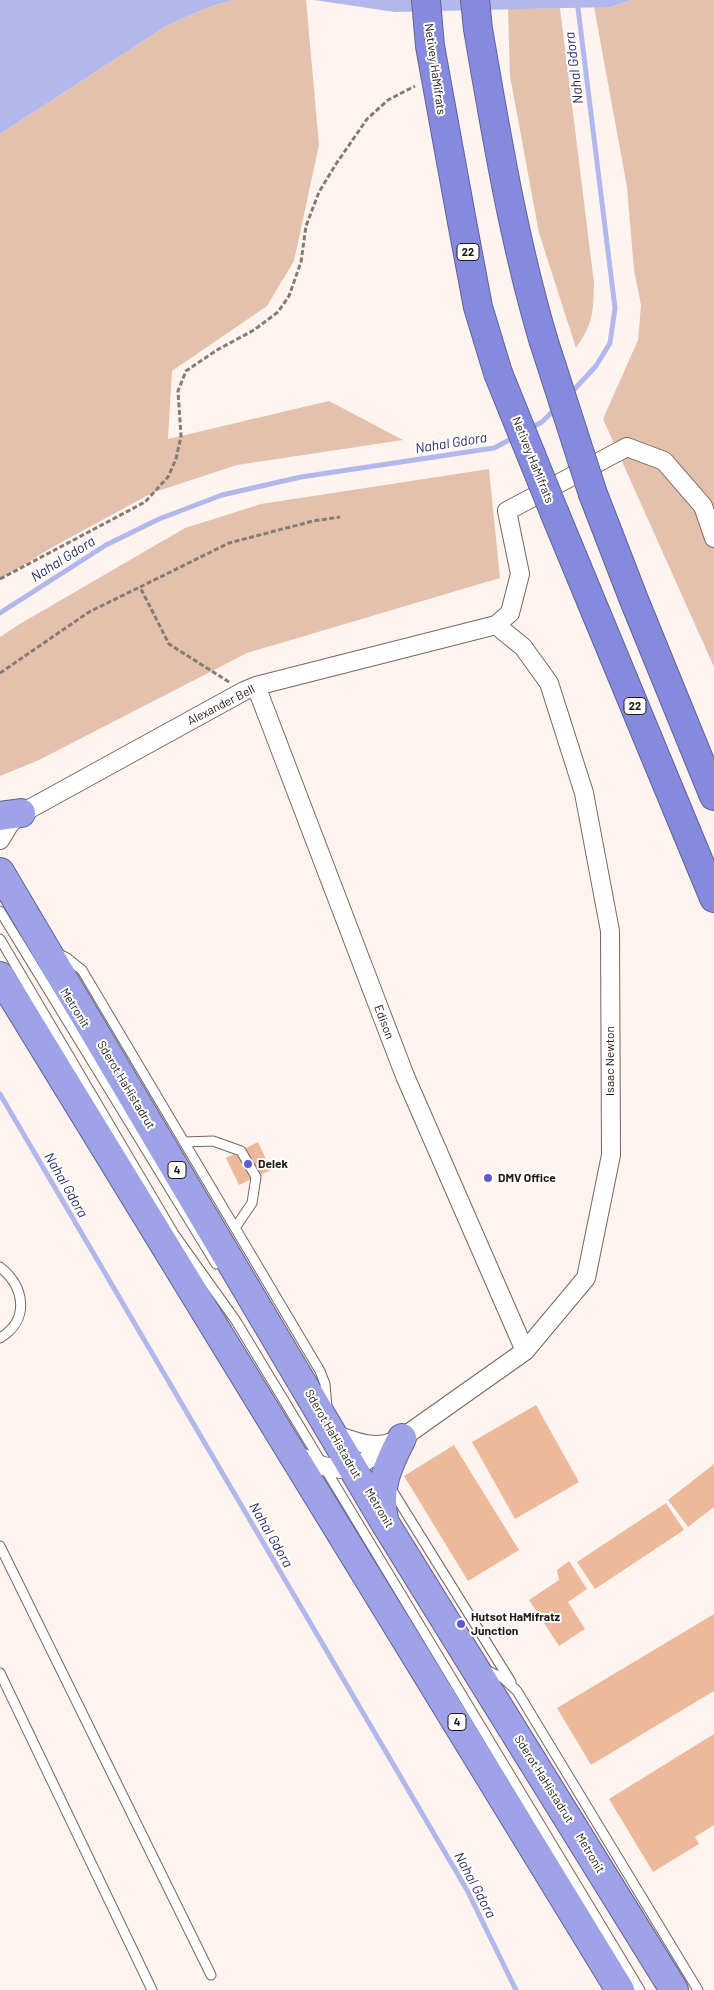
<!DOCTYPE html>
<html>
<head>
<meta charset="utf-8">
<style>
  body { margin:0 }
  canvas { display:block; background:#fef4ef }
</style>
</head>
<body>
<canvas width="714" height="1990"></canvas>
<script>
const ctx = document.querySelector('canvas').getContext('2d');
ctx.lineJoin = 'round';
function paint(path, color) {
  ctx.fillStyle = color;
  ctx.fill(path, 'evenodd');
}
function strokePath(path, color, width, dash) {
  ctx.strokeStyle = color;
  ctx.lineWidth = width;
  ctx.lineCap = dash ? 'butt' : 'round';
  ctx.setLineDash(dash || []);
  ctx.stroke(path);
}
function drawText(font, color, halo, rows, align = 'center') {
  ctx.font = font + ' Barlow,sans-serif';
  ctx.lineWidth = 4;
  ctx.setLineDash([]);
  ctx.textBaseline = 'middle';
  ctx.strokeStyle = halo;
  ctx.fillStyle = color;
  for (const [text, x, y, turn = 0] of rows) {
    ctx.save();
    ctx.translate(x, y);
    ctx.rotate((+turn || 0) * Math.PI / 180);
    ctx.textAlign = isNaN(turn) ? turn : align;
    if (halo) ctx.strokeText(text, 0, 0);
    ctx.fillText(text, 0, 0);
    ctx.restore();
  }
}
paint(new Path2D(`
  M233 0H306L319 145 294 261 267 306 172 371 168 439 329 401 403 440 237 465 152 493 51 548 0 579V134L166 26 209 7Z
  M631 0H714V667L603 419 638 340 641 305 634 270 627 187 594 7H611Z
  M560 8 594 283C593 312 594 322 576 348L539 233 510 76 508 9Z
  M489 469 500 578 247 653 39 760 0 776V637L18 625 185 528 261 504Z`), '#e4c1ad');
paint(new Path2D(`
  M0 0H233L209 7 166 26 0 134Z
  M314 0H631L611 7 395 12Z`), '#b3b8ec');
strokePath(new Path2D(`
  M570 394 596 366 610 343 615 308 577 0
  M529 429 542 422 555 409
  M0 613 106 545 159 519 222 495 301 477 494 448 515 437
  M0 1094 467 1890 516 1990`), '#b3b8ec', 5);
paint(new Path2D(`
  M258 1142 271 1170 239 1185 226 1158Z
  M536 1405 579 1482 515 1519 472 1442Z
  M454 1445 519 1550 468 1581 404 1476Z
  M714 1464V1507L688 1527 668 1500Z
  M666 1503 684 1530 595 1589 577 1562Z
  M569 1561 587 1589 568 1602 585 1629 559 1646 529 1600 559 1580 557 1570Z
  M714 1614V1691L591 1765 557 1708Z
  M714 1734V1825L695 1837 699 1844 653 1872 609 1799Z`), '#eeb99b');
const service = new Path2D(`
  M0 911 216 1264
  M0 939 174 1234 236 1321 640 1990
  M57 953 67 958 82 970 320 1371 325 1384 327 1408
  M184 1142 213 1141 241 1151 256 1177 252 1203 235 1228
  M0 1267C25 1287 30 1320 0 1338
  M390 1487 511 1682
  M0 1546 211 1975
  M484 1669 503 1678 517 1691 698 1990
  M0 1673 152 1990`);
const minor = new Path2D(`
  M256 686 405 1076 525 1351
  M13 818 244 691 256 686 496 625 510 613 520 574 507 511 627 447 664 461 703 506 714 538
  M0 840 9 825 21 813
  M333 1434C351 1440 373 1450 392 1442
  M294 1454 323 1466 341 1469 354 1468 402 1438 525 1351 586 1278 611 1155 610 931 584 793 549 683 523 647 496 625`);
const trunk = new Path2D(`
  M0 816 21 813
  M0 872 385 1523 674 1990
  M0 976 620 1990
  M384 1519C377 1489 388 1465 402 1438`);
const motorway = new Path2D(`
  M426 0 430 46 462 222 478 307 498 373
  M475 0 478 29C496 133 513 237 543 339
  M593 494 634 600 714 796
  M555 514 714 898`);
strokePath(service, '#79665b', 11);
strokePath(minor, '#79665b', 20);
strokePath(trunk, '#626298', 30);
strokePath(motorway, '#626298', 30);
strokePath(new Path2D(`
  M0 579 145 502 168 477 176 459 181 436 178 391 186 371 217 350 254 330 278 312 289 296 301 262 306 226 319 192 336 164 367 119 388 100 415 86
  M0 673 89 612 140 587
  M229 682 169 644 140 587 229 543 313 521 340 517`), '#857c78', 3, [5, 2.5]);
strokePath(service, '#fff', 9);
strokePath(minor, '#fff', 18);
strokePath(trunk, '#9ea2e6', 28);
strokePath(motorway, '#858adf', 28);
const motorwayBridge = new Path2D(`
  M543 339 593 494
  M498 373 555 514`);
strokePath(motorwayBridge, '#626298', 30, []);
strokePath(motorwayBridge, '#858adf', 28);
for (const [x, y, r, color] of [
  [248,1164,5,"#5e5ad2"],
  [488,1178,5,"#5e5ad2"],
  [461,1624,5,"#5e5ad2"]
]) {
  const dot = new Path2D();
  dot.arc(x, y, r, 0, 2 * Math.PI);
  ctx.fillStyle = color;
  ctx.fill(dot);
  strokePath(dot, '#fff', 2);
}
for (const [x, y, w] of [
  [468,252,22],
  [635,706,22],
  [177,1170,18],
  [457,1722,18]
]) {
  const box = new Path2D();
  box.roundRect(x - w / 2, y - 8.5, w, 17, 4);
  ctx.fillStyle = '#fff';
  ctx.fill(box);
  strokePath(box, '#201814', 1);
}
drawText('bold 11px', '#201814', null, [
  ["22",468,252],
  ["22",635,706],
  ["4",177,1170],
  ["4",457,1722]
]);
drawText('12px', '#201814', '#fff', [
  ["Netivey HaMifrats",435,69,82],
  ["Netivey HaMifrats",533,460,68],
  ["Alexander Bell",221,705,-27],
  ["Metronit",75,1008,58],
  ["Edison",384,1022,69],
  ["Isaac Newton",610,1061,-90],
  ["Sderot HaHistadrut",126,1085,59],
  ["Sderot HaHistadrut",333,1434,60],
  ["Metronit",379,1508,59],
  ["Sderot HaHistadrut",544,1779,58],
  ["Metronit",590,1853,59]
]);
drawText('bold 12px', '#201814', '#fff', [
  ["Delek",258,1164],
  ["DMV Office",498,1178],
  ["Hutsot HaMifratz",471,1617],
  ["Junction",471,1631]
], 'left');
drawText('italic 14px', '#2b2a66', '#fff', [
  ["Nahal Gdora",574,68,-97],
  ["Nahal Gdora",451,443,-9],
  ["Nahal Gdora",63,559,-32],
  ["Nahal Gdora",66,1185,60],
  ["Nahal Gdora",271,1535,60],
  ["Nahal Gdora",475,1885,62]
]);
</script>
</body>
</html>
